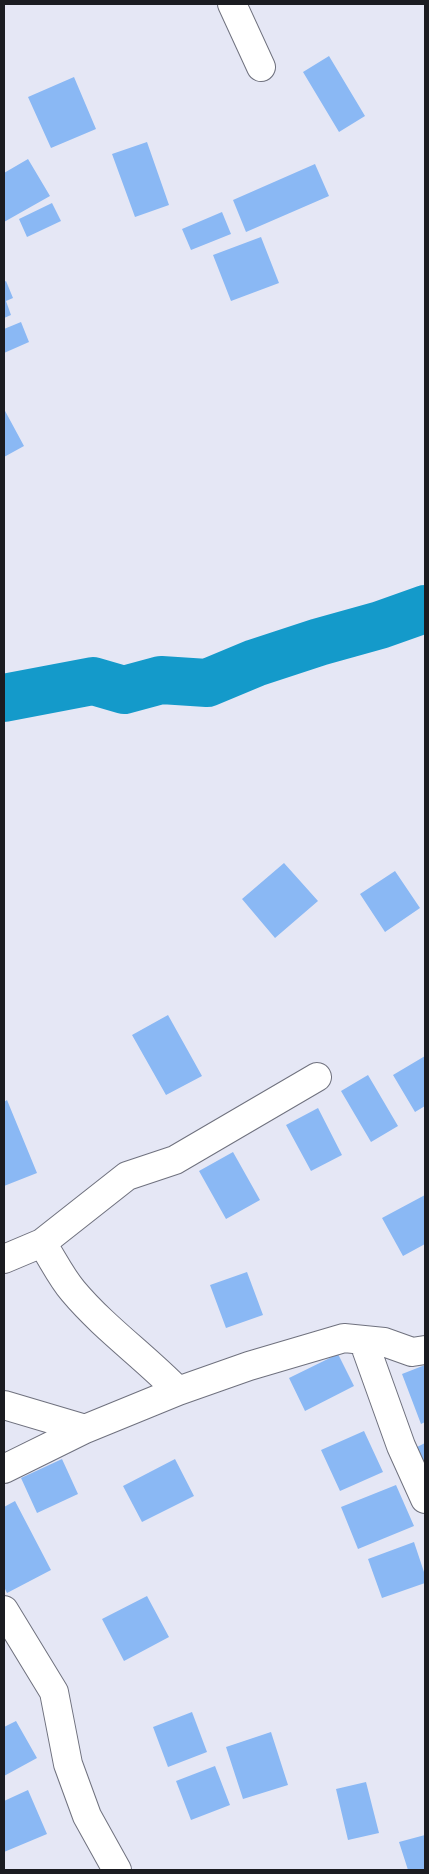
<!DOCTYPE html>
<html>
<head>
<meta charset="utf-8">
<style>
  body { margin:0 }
  #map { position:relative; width:429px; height:1874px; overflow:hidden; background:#e5e7f5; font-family:"Exo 2",sans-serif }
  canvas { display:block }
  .frame { position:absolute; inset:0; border:5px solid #1b1c21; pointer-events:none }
</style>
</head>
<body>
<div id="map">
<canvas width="429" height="1874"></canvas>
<div class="frame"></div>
</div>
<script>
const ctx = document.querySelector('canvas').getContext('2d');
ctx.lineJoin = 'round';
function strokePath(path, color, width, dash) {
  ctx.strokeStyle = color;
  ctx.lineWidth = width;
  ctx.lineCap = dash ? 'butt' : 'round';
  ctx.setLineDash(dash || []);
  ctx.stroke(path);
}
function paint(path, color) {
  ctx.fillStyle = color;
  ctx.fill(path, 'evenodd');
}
strokePath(new Path2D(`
  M4 698 93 681 124 690 161 680 207 683 255 663 319 642 380 625 425 609`), '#149aca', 48);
paint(new Path2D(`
  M329 56 365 116 339 132 303 72Z
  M74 77 96 129 51 148 28 97Z
  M147 142 169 205 135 217 112 154Z
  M28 159 50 196 4 222V173Z
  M315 164 329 196 246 232 233 200Z
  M52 203 61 221 27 237 19 219Z
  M222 212 231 234 191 250 182 229Z
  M261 237 279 283 231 301 213 255Z
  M6 281 13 298 6 301 11 315 4 318V282Z
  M21 322 29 342 4 353V329Z
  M4 409 24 446 4 457Z
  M284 863 318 901 275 938 242 899Z
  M395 871 420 908 385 932 360 894Z
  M168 1015 202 1076 166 1095 132 1035Z
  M425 1056V1106L415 1112 393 1075Z
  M368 1075 398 1126 371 1142 341 1091Z
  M7 1100 37 1173 4 1186V1102Z
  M318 1108 342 1155 311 1171 286 1125Z
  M233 1152 260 1200 226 1219 199 1171Z
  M425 1195V1244L403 1256 382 1218Z
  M247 1272 263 1315 226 1328 210 1285Z
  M338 1354 354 1386 305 1411 289 1378Z
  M425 1365V1422L421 1424 402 1374Z
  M364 1431 383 1472 340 1491 321 1450Z
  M425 1443V1465L417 1447Z
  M62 1459 78 1494 37 1513 21 1478Z
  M175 1459 194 1496 142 1522 123 1486Z
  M396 1485 414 1526 358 1549 341 1507Z
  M15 1501 51 1570 7 1593 4 1587V1507Z
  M414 1542 425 1575V1583L382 1598 368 1559Z
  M147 1596 169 1637 124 1661 102 1619Z
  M192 1712 207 1752 168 1767 153 1727Z
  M16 1721 37 1758 4 1776V1727Z
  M271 1732 288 1785 243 1799 226 1747Z
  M215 1766 230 1805 191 1820 176 1781Z
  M366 1782 379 1833 348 1840 336 1789Z
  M28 1790 47 1834 4 1852V1801Z
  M425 1835V1870H408L399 1842Z`), '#8ab8f4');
const minor = new Path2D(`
  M232 4 261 67
  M42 1243C52 1258 61 1277 73 1291 104 1328 144 1356 178 1391
  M4 1259 42 1243 127 1176 175 1160 317 1077
  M363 1340 401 1446 425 1499
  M4 1405 85 1429
  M4 1469 85 1429 178 1391 249 1366 344 1338 384 1342 412 1352 425 1350
  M4 1610 54 1692 68 1764 87 1816 117 1870`);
strokePath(minor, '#6f717e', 30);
strokePath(minor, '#fff', 28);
</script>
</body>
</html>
